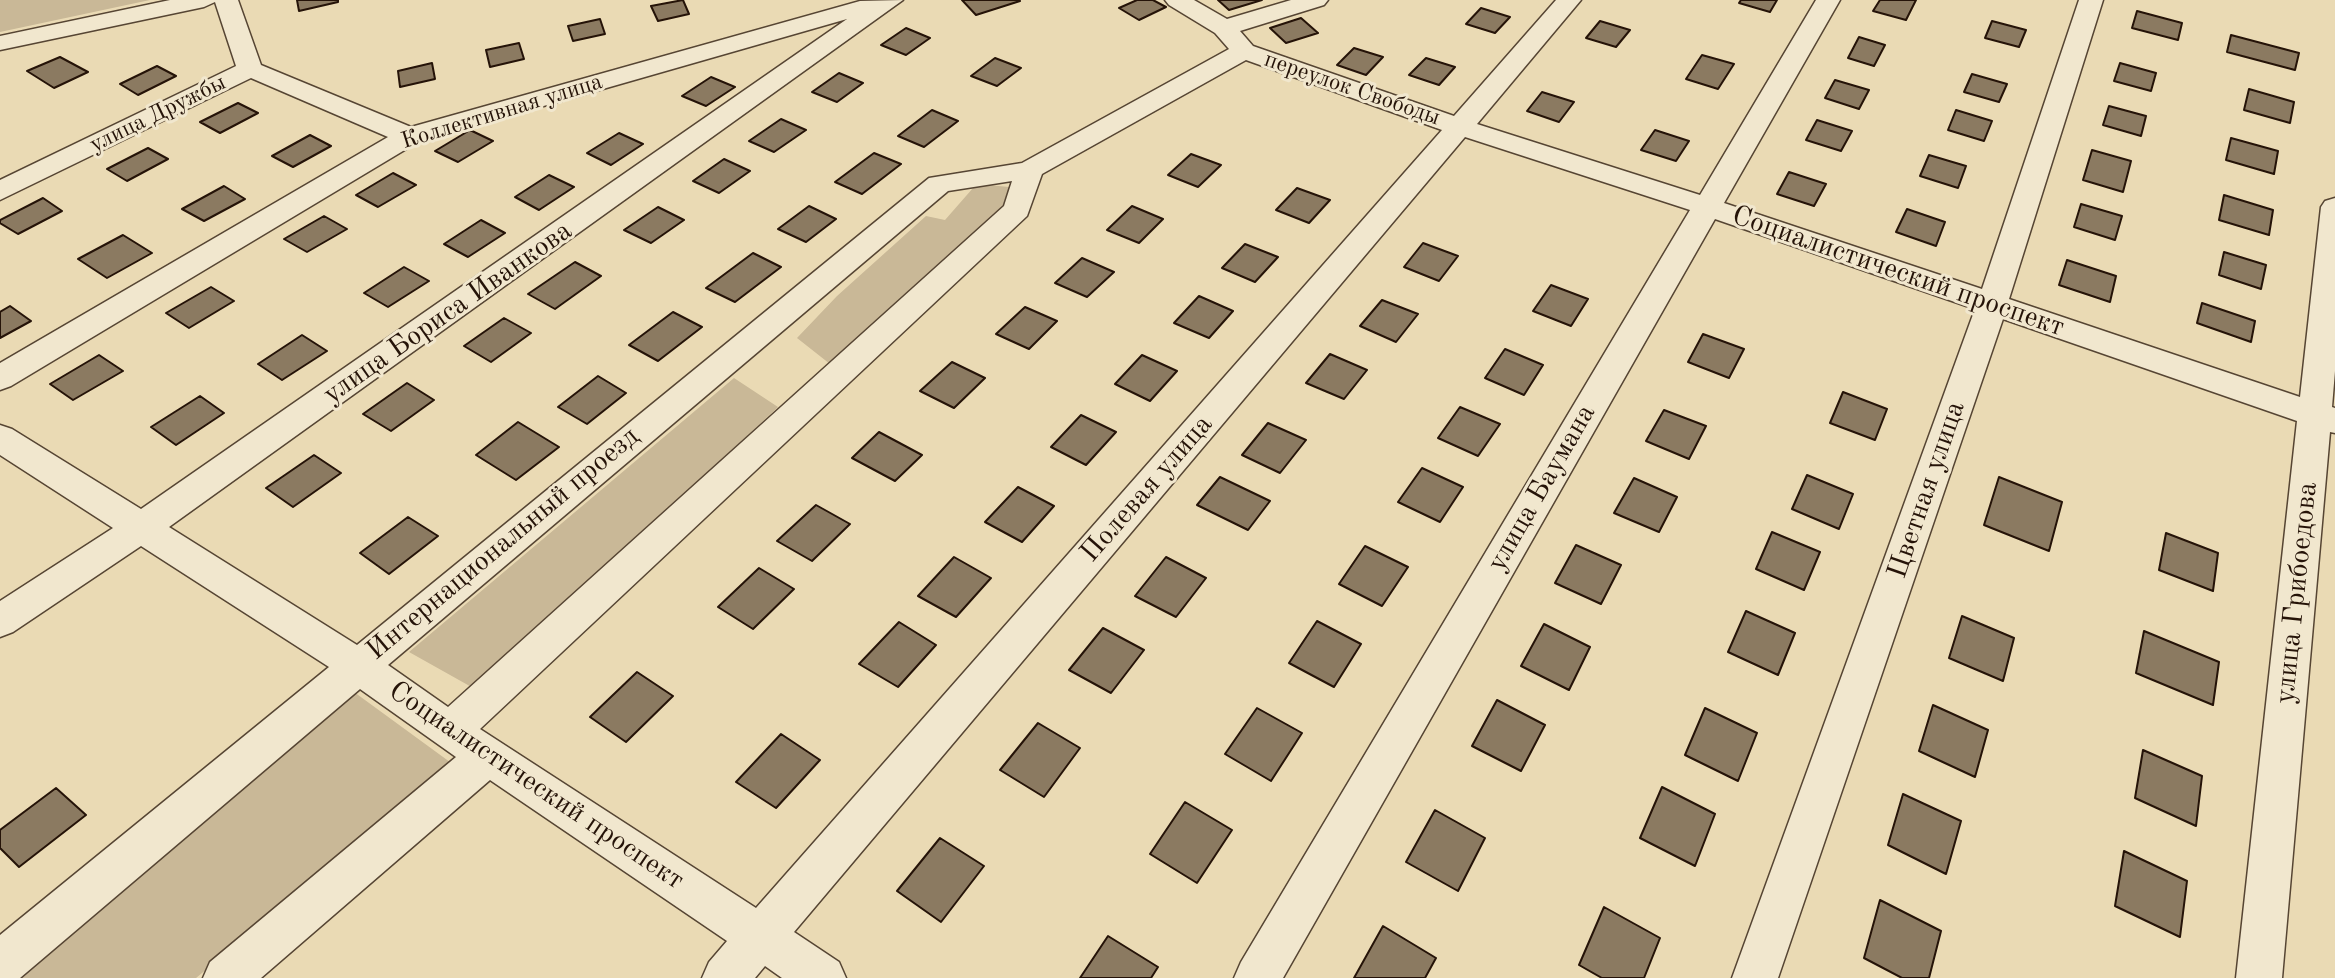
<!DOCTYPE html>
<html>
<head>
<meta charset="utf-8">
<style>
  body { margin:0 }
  canvas { display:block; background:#eadab4 }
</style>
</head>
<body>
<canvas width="2335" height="978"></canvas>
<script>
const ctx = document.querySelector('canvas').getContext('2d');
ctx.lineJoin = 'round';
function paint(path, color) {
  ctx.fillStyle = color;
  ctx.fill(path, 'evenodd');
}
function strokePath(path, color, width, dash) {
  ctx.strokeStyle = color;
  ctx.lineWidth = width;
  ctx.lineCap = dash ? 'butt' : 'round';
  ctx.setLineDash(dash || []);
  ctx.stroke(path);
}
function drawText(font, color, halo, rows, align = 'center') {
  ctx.font = font + ' "Old Standard TT",serif';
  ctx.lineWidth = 6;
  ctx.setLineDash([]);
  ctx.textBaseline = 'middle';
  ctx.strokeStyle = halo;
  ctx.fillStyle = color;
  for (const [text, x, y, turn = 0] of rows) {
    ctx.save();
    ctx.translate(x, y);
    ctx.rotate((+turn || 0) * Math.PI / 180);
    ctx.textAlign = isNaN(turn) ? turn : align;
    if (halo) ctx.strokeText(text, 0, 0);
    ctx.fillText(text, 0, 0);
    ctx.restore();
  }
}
paint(new Path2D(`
  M0 0H150L0 32Z
  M988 185 1009 187 1008 207 830 364 797 338 837 296 926 216 945 220 973 188Z
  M734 378 778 407 475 689 409 652Z
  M354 692 454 765 196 978H16Z`), '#c9b897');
const building = new Path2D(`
  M297 0H338V2L299 11Z
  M683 0 689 14 658 21 651 6Z
  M962 0H1019L1020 1 976 15Z
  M1137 0H1153L1166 7 1139 20 1119 8Z
  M1218 0H1262L1229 10Z
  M1741 0H1777L1770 12 1739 3Z
  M1880 0H1916L1906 20 1873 11Z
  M1481 8 1510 17 1495 33 1466 24Z
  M2137 11 2182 23 2178 40 2132 28Z
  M1301 18 1318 33 1286 43 1270 28Z
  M600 19 605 34 573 41 568 26Z
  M1600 21 1630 30 1616 47 1586 38Z
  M1992 21 2026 30 2019 47 1985 38Z
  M906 28 930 38 906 55 881 45Z
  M2231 35 2299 53 2295 70 2227 52Z
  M1859 37 1885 45 1874 66 1848 58Z
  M519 43 524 59 490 67 486 50Z
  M1354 48 1383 57 1366 75 1337 65Z
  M1702 55 1734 64 1718 89 1686 79Z
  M60 57 88 72 54 88 27 71Z
  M995 58 1021 68 997 86 971 76Z
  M1426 58 1455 67 1439 85 1409 75Z
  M432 63 435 79 400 87 398 71Z
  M2120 63 2156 73 2151 91 2114 81Z
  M157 66 176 76 138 95 120 84Z
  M839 73 863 83 837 102 812 92Z
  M1972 74 2007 84 1999 102 1964 92Z
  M711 77 735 87 706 106 682 96Z
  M1835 80 1869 90 1859 109 1825 98Z
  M2249 89 2294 102 2290 123 2244 110Z
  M1542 92 1574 102 1559 122 1527 111Z
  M238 103 258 113 220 133 200 122Z
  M2109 106 2146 116 2141 136 2103 125Z
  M932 110 958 121 924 147 898 136Z
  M1956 110 1992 121 1984 141 1948 130Z
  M781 119 806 130 774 152 749 141Z
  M1817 120 1852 131 1841 151 1806 140Z
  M470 130 493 141 458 162 435 151Z
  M1655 130 1689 141 1676 161 1641 150Z
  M619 133 643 144 611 165 587 153Z
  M310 135 331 146 293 167 272 156Z
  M2231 138 2278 151 2274 174 2226 160Z
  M148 148 168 159 127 181 107 169Z
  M2092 150 2131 161 2123 192 2083 180Z
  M874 153 901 164 862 194 835 182Z
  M1191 154 1221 165 1198 187 1168 175Z
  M1929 155 1966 166 1958 188 1920 176Z
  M724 159 750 171 719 193 693 181Z
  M1789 172 1826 184 1814 206 1777 194Z
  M393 173 416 185 378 207 356 195Z
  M549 175 574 187 539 210 515 197Z
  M224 186 245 199 204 221 182 209Z
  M1297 188 1330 200 1309 223 1276 210Z
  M2224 195 2273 210 2269 235 2219 220Z
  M43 198 62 211 18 234 0 223V220Z
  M2081 204 2122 216 2115 240 2074 227Z
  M809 206 836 219 806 242 778 229Z
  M1132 206 1163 219 1139 243 1107 230Z
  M658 207 684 220 651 243 624 230Z
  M1907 209 1945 222 1936 246 1896 232Z
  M324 216 347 229 307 252 284 239Z
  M481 220 505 233 468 257 444 244Z
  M123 235 152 253 107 278 78 259Z
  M1423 243 1458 256 1439 281 1404 267Z
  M1245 244 1278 257 1255 282 1222 268Z
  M2224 252 2266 265 2261 289 2219 275Z
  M753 253 781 267 735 302 706 288Z
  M1082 258 1114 272 1087 297 1055 283Z
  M2067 260 2116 276 2110 302 2059 285Z
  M575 262 601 276 555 309 528 294Z
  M404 267 429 281 388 307 364 293Z
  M1551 285 1588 299 1571 326 1533 311Z
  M211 287 234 301 189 328 166 313Z
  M1199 296 1233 311 1209 338 1174 323Z
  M1382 300 1418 314 1396 342 1360 326Z
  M2202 303 2255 321 2251 342 2197 323Z
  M10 306 31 321 0 338V312Z
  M1025 307 1057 321 1029 349 996 334Z
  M673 312 702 327 658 361 629 345Z
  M504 318 531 333 491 362 464 346Z
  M1703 334 1744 349 1729 378 1688 362Z
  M302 335 327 351 282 380 258 364Z
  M1505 349 1543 365 1524 395 1485 378Z
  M1330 354 1367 370 1344 399 1306 383Z
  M99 355 123 371 73 400 50 384Z
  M1142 355 1177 371 1150 401 1115 384Z
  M952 362 985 378 954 408 920 391Z
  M598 376 626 393 587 424 558 407Z
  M407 383 434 400 391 431 363 414Z
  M1843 392 1887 409 1875 440 1830 423Z
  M200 396 224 413 176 445 151 427Z
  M1460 407 1500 424 1478 456 1438 438Z
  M1664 410 1706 426 1689 459 1646 441Z
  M1081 415 1116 432 1086 465 1051 447Z
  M518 422 559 447 516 480 476 455Z
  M1268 423 1306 440 1280 473 1242 455Z
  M879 432 922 455 895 481 852 458Z
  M314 455 341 473 293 507 266 488Z
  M1422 468 1463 487 1440 522 1398 502Z
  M1807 475 1853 494 1839 529 1792 509Z
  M1220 477 1270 501 1248 530 1197 505Z
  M1999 477 2062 502 2049 551 1984 525Z
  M1634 478 1677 497 1659 532 1614 513Z
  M1018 487 1054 506 1022 542 985 522Z
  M816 505 850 524 812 561 777 541Z
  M408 517 438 536 389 574 360 553Z
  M1772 532 1820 552 1804 590 1756 569Z
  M2166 533 2218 553 2213 591 2159 570Z
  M1576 545 1621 565 1601 604 1555 583Z
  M1365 546 1408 567 1382 606 1339 584Z
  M954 557 991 578 956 617 918 596Z
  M1166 557 1206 578 1176 617 1135 596Z
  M759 568 794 589 753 629 718 607Z
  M1746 611 1795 633 1778 675 1728 652Z
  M1962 616 2014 638 2003 681 1949 658Z
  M1317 621 1361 644 1334 687 1289 663Z
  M899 622 936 645 898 687 859 664Z
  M1544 624 1590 647 1569 690 1521 666Z
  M1103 628 1144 650 1111 693 1069 670Z
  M2144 631 2219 662 2213 705 2136 673Z
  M637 672 673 696 626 742 590 717Z
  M1497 700 1545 725 1521 771 1472 746Z
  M1933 705 1988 730 1975 777 1919 751Z
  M1257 708 1302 733 1271 781 1225 754Z
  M1705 708 1757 733 1738 781 1685 755Z
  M1038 723 1080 748 1044 797 1000 770Z
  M781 734 820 760 776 808 736 782Z
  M2143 750 2202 776 2196 826 2135 798Z
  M1662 787 1715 814 1695 866 1640 838Z
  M56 788 86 815 19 867 0 848V830Z
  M1903 794 1961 821 1946 874 1888 845Z
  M1185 802 1232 830 1197 883 1150 854Z
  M1435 810 1485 838 1458 891 1406 862Z
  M940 838 984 866 941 922 897 891Z
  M2124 851 2187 881 2180 937 2115 906Z
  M1880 900 1941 931 1929 978H1902L1864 958Z
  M1604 907 1660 938 1644 978H1602L1579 965Z
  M1383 926 1436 958 1425 978H1354Z
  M1108 936 1158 967 1151 978H1080Z`);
paint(building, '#8b7a61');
strokePath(building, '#251308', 2);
const street = new Path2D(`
  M170 0H238L261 65 411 127 860 1 903 0 169 527 357 645 929 178 1022 163 1229 49 1215 33 1169 5 1165 0H1194L1227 19 1291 0H1328L1324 5 1240 31 1253 46 1454 116 1556 0H1581L1477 124 1700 195 1816 0H1840L1724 203 1982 289 2079 0H2103L2009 299 2300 397 2321 207 2325 201 2335 198V371L2332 407 2335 408V433L2330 432 2282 978H2236L2297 421 2003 319 1778 978H1732L1975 309 1715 219 1283 978H1234L1241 962 1690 210 1465 137 794 932 839 962 846 978H782L765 966 755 978H702L709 962 727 941 490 780 261 978H203L210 962 456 757 360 689 20 978H0V935L329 667 141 546 13 632 0 637V601L113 528 0 455V425L12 429 141 509 847 19 418 142 11 386 0 390V363L388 137 251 78 0 200V180L236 66 215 2 204 7 0 50V36ZM1246 60 1442 130 756 908 480 729 1027 216 1042 174ZM1012 181 1004 206 448 707 388 665 948 191Z`);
strokePath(street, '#564533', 3);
paint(street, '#f1e7ce');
drawText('23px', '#251308', '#f1e7ce', [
  ["переулок Свободы",1352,89,19],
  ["Коллективная улица",502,112,-17],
  ["улица Дружбы",158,114,-26]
]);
drawText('28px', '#251308', '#f1e7ce', [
  ["Социалистический проспект",1898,272,19],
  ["улица Бориса Иванкова",448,313,-35],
  ["улица Баумана",1542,488,-60],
  ["Полевая улица",1147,489,-49],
  ["Цветная улица",1927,490,-71],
  ["Интернациональный проезд",503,544,-40],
  ["улица Грибоедова",2297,593,-84],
  ["Социалистический проспект",536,786,34]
]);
</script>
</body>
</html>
